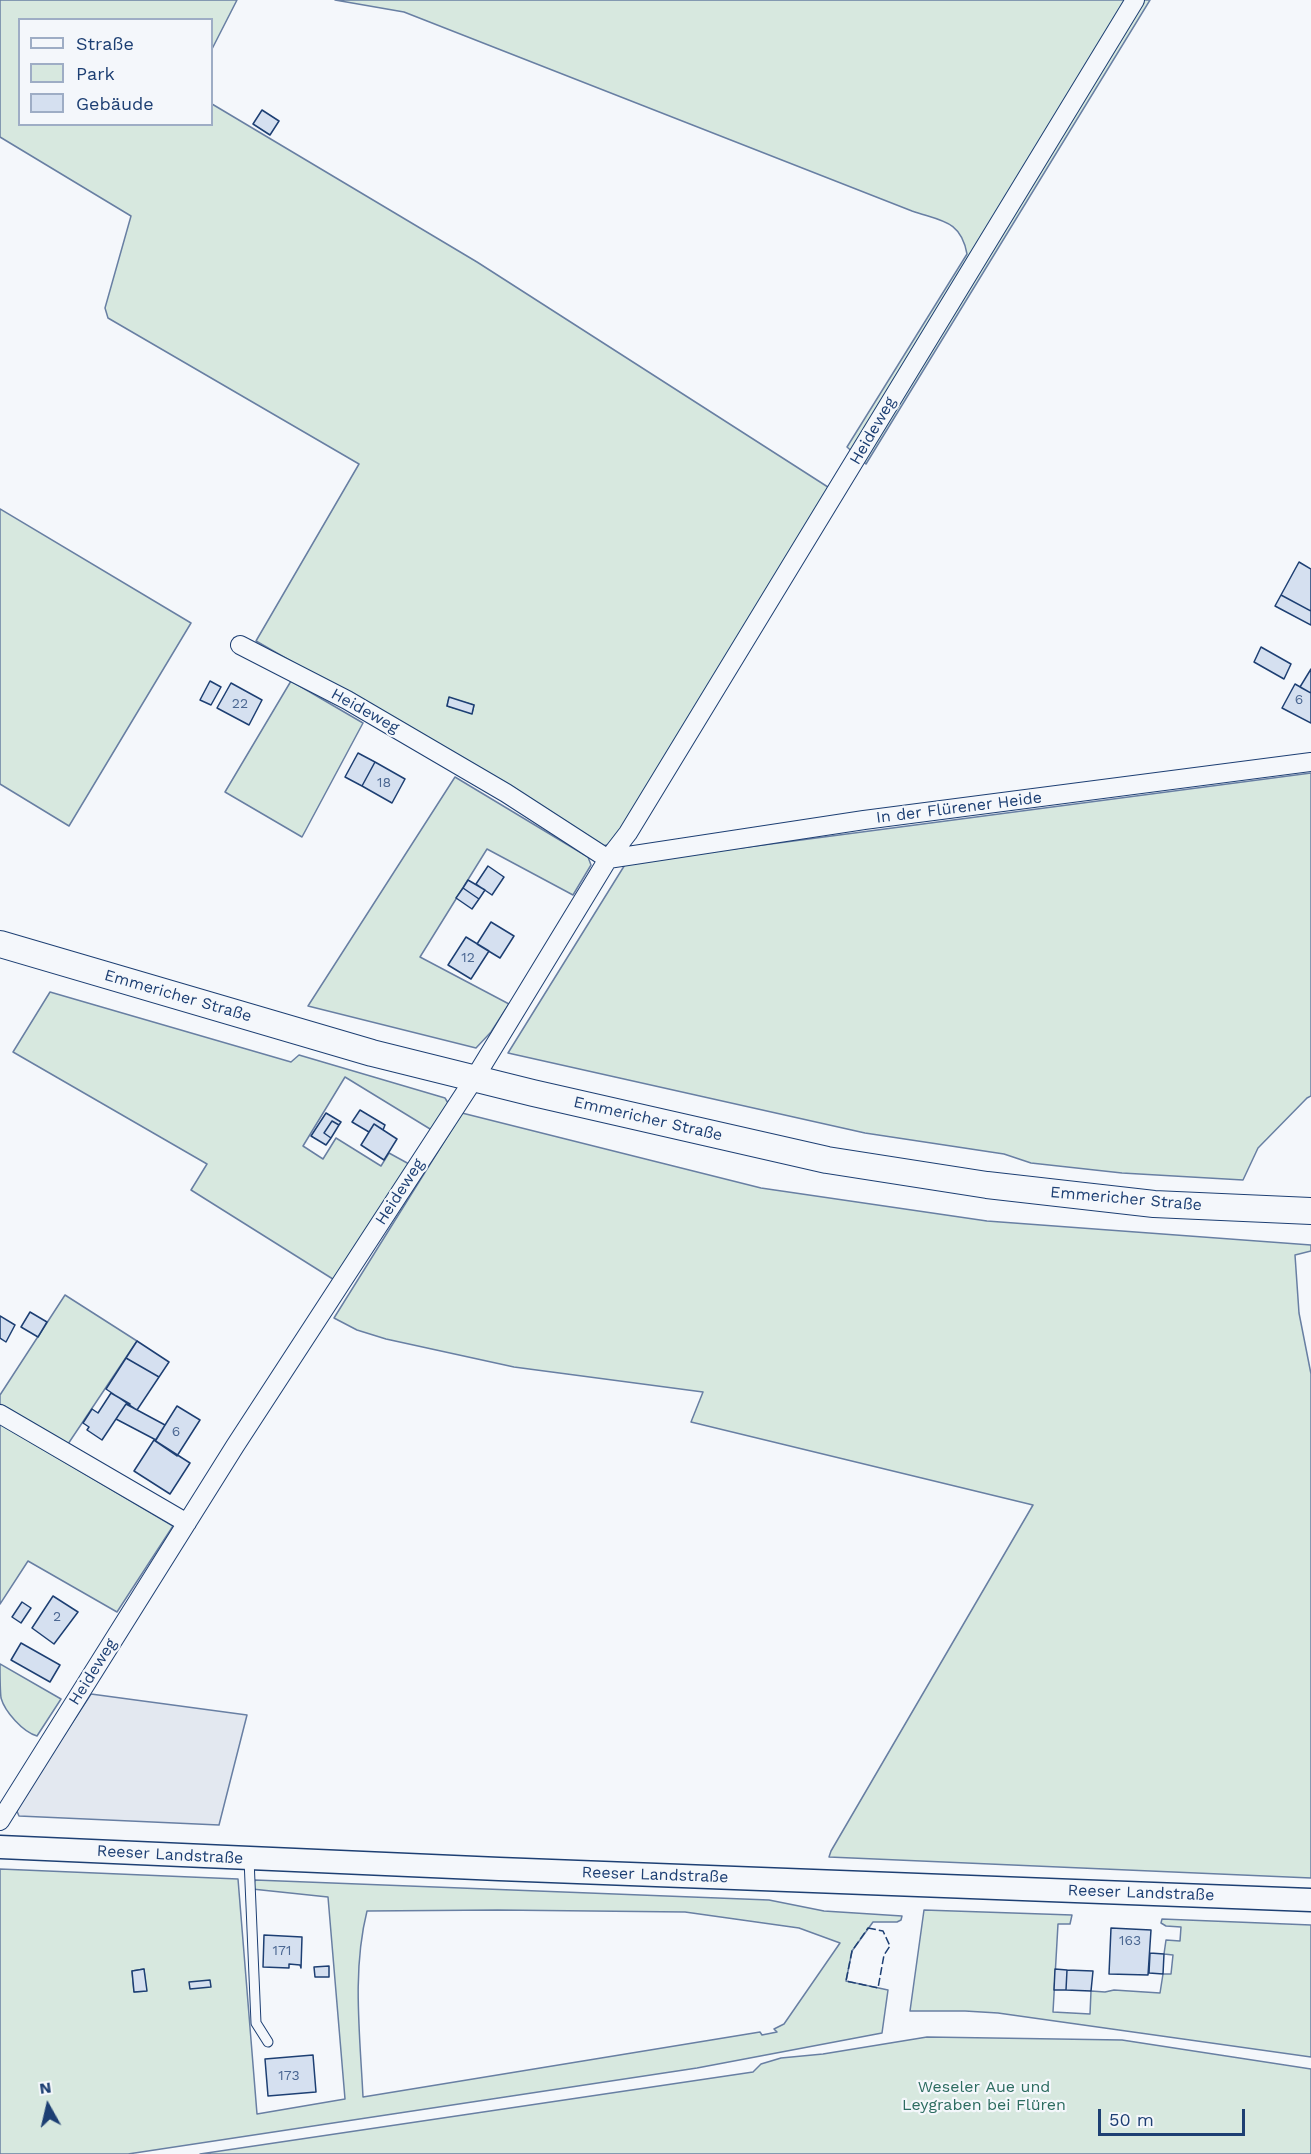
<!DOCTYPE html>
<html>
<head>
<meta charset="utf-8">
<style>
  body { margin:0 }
  #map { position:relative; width:1311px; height:2154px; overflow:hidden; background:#f4f7fb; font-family:"Work Sans",sans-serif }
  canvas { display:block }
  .legend { position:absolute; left:18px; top:18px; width:195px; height:108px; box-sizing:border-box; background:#f4f7fb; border:2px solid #9eadc5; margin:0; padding:8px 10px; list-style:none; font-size:18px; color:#1d3f73 }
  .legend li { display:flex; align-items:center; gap:12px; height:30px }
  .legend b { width:30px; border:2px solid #9eadc5 }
  .north { position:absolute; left:18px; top:2076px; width:60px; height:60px; -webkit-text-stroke:4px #f4f7fb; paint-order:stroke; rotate:352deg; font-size:16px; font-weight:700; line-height:24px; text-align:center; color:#1d3f73 }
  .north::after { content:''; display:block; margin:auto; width:21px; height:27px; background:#1d3f73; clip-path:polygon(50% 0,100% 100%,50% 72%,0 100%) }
  .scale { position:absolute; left:1098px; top:2109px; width:147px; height:27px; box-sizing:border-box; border:3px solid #1d3f73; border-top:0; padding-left:8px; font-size:18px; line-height:21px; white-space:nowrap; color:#1d3f73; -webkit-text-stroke:4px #f4f7fb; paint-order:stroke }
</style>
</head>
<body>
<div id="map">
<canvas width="1311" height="2154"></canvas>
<ul class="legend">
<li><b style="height:8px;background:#f4f7fb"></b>Straße</li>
<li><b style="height:16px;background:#d7e8df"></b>Park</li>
<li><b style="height:16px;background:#d5e0f0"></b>Gebäude</li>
</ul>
<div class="north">N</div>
<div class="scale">50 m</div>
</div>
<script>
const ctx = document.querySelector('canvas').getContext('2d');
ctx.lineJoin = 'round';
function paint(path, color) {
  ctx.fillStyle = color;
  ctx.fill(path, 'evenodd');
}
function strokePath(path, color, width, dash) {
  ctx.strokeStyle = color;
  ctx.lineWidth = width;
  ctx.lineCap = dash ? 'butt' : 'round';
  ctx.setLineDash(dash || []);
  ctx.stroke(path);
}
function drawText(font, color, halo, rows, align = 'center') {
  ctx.font = font + ' "Work Sans",sans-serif';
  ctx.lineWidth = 4.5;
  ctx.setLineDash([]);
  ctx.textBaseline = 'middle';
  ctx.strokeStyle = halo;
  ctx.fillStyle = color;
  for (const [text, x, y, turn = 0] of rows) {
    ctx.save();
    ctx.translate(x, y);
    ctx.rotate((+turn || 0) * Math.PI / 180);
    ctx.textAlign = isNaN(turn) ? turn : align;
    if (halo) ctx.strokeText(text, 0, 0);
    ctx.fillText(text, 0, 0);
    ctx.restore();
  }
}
const green = new Path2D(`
  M0 0H237L212 49V20H20V124H212V104L477 262 831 489 613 844 602 846 464 761 256 641 359 464 108 318 105 308 131 216 0 137ZM449 698 474 705 472 713 447 706Z
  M335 0H1150L866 464 847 447 967 254C961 220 941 221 912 211L404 12Z
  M0 509 191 623 69 826 0 784Z
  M291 681 363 723 302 837 225 792Z
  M1311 773V1096L1307 1098 1258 1148 1243 1180 1122 1173 1031 1163 1004 1154 865 1133 508 1053 626 863Z
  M455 777 588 857 591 865 573 895 487 849 420 957 509 1004 491 1032 476 1048 308 1006Z
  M50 992 291 1062 299 1055 445 1098 448 1103 435 1132 345 1077 303 1146 323 1159 336 1138 381 1166 389 1153 409 1164 336 1281 191 1190 207 1164 13 1052Z
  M462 1113 761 1188 987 1221 1311 1245V1251L1295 1255 1299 1313 1311 1374V1878L829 1857 831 1851 1033 1505 691 1422 703 1392 514 1367 386 1339 357 1330 334 1318Z
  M65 1295 137 1341 68 1444 0 1404V1395Z
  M0 1424 173 1526 117 1612 28 1561 0 1604Z
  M0 1664 61 1699 37 1736C23 1732 5 1712 1 1698 0 1689 0 1674 0 1664Z
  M0 1869 238 1879 257 2114 345 2099 328 1897 252 1889 255 1880 769 1900 824 1911 902 1916 901 1920 897 1922H873L852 1951 846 1981 888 1990 882 2033 697 2068 128 2154H0ZM498 1910 685 1912 799 1928 840 1943 784 2024 774 2029 777 2032 762 2035 760 2032 363 2097C360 2035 352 1971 367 1911ZM144 1969 146 1991 134 1992 132 1971Z
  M924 1910 1072 1915 1070 1924H1058L1053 2012 1090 2014 1091 1991 1105 1992 1114 1990 1160 1993 1163 1974H1171L1173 1955 1164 1954 1166 1940 1180 1941 1181 1927 1166 1926 1161 1923 1162 1919 1311 1925V2057L998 2013 965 2011H910Z
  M927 2037 1122 2040 1311 2069V2154H200L753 2072 761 2064 781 2058 823 2054Z`);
paint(green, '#d7e8df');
strokePath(green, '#687fa3', 1.5);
const parking = new Path2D(`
  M91 1694 247 1715 219 1825 19 1816 16 1809Z`);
paint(parking, '#e3e8f0');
strokePath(parking, '#687fa3', 1.5);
const building = new Path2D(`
  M262 110 279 121 270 135 253 124Z
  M1299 562 1311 569V611L1281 595Z
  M1281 595 1311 611V625L1275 606Z
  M1261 647 1291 664 1284 679 1254 662Z
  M1311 669V693L1300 687Z
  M210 681 221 687 211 705 200 700Z
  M231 683 262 700 249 725 217 708Z
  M1295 684 1311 693V723L1282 708Z
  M449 697 474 705 472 714 447 706Z
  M358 753 375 762 362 786 345 777Z
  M375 762 405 779 392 803 362 786Z
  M488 866 504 877 492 895 476 884Z
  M468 880 485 890 479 899 463 888Z
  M463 888 479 899 472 909 456 898Z
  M491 922 514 936 500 958 477 944Z
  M466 937 489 951 471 979 448 965Z
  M360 1110 385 1125 383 1130 374 1124 369 1132 352 1122Z
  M326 1113 341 1122 339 1125 332 1121 324 1133 331 1138 326 1145 311 1136Z
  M332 1121 339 1125 331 1138 324 1133Z
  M374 1124 397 1139 384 1160 361 1145Z
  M30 1312 47 1322 38 1337 21 1327Z
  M0 1316 15 1325 6 1342 0 1338Z
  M137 1341 169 1362 159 1377 126 1358Z
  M126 1358 159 1377 137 1410 106 1389Z
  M111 1393 130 1404H126L102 1440 87 1430 89 1427 83 1423 92 1409 98 1413Z
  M126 1404 165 1425 156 1440 116 1419Z
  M177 1406 200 1420 177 1456 155 1441Z
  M154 1440 190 1463 170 1494 134 1471Z
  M53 1596 78 1612 54 1644 32 1628Z
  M22 1602 31 1608 21 1623 12 1617Z
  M21 1643 60 1665 50 1682 11 1660Z
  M1111 1928 1151 1930 1148 1975 1109 1974Z
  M264 1935 302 1937 301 1968 300 1965 289 1964V1968L263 1967Z
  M1150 1953 1164 1954 1163 1974 1149 1973Z
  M329 1966V1977H315L314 1967Z
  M144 1969 147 1991 134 1992 132 1971Z
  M1055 1969 1067 1970 1066 1990H1054Z
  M1067 1970 1093 1971 1091 1991 1066 1990Z
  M210 1980 211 1987 190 1989 189 1982Z
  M313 2055 316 2092 268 2096 265 2059Z`);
paint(building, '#d5e0f0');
strokePath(building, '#1d3f73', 1.5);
const service = new Path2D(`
  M249 1859 256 2023 268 2042`);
const minor = new Path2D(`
  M240 645 347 700 506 793 608 859 864 820 1311 762
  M0 1414 187 1523
  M0 1821 235 1446 474 1079 608 859 628 833C798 556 965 277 1135 0`);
const tertiary = new Path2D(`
  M0 1847 499 1869 1311 1900`);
const secondary = new Path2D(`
  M0 944 372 1053 533 1093 827 1160 987 1185 1154 1204 1311 1211`);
strokePath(service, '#1d3f73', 11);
strokePath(minor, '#1d3f73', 20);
strokePath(tertiary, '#1d3f73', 25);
strokePath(secondary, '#1d3f73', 28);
strokePath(service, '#f4f7fb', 9);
strokePath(minor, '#f4f7fb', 18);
strokePath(tertiary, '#f4f7fb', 22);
strokePath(secondary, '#f4f7fb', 26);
strokePath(new Path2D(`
  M868 1928 883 1931 890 1946 884 1955 878 1988 846 1981 852 1951Z`), '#1d3f73', 1.5, [8, 3]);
drawText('14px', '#4b6792', null, [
  ["6",1299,700],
  ["22",240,704],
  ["18",384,783],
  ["12",468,958],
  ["6",176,1432],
  ["2",57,1617],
  ["163",1130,1941],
  ["171",282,1951],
  ["173",289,2076]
]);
drawText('16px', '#1d3f73', '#f4f7fb', [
  ["Heideweg",873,431,-60],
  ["Heideweg",365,711,29],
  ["In der Flürener Heide",959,808,-7],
  ["Emmericher Straße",178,996,16],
  ["Emmericher Straße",648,1119,13],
  ["Heideweg",400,1192,-57],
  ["Emmericher Straße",1126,1199,5],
  ["Heideweg",93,1672,-58],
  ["Reeser Landstraße",170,1855,3],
  ["Reeser Landstraße",655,1875,2],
  ["Reeser Landstraße",1141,1893,2]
]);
drawText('16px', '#2c6c60', '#f4f7fb', [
  ["Weseler Aue und",984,2087],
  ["Leygraben bei Flüren",984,2105]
]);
</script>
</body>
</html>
